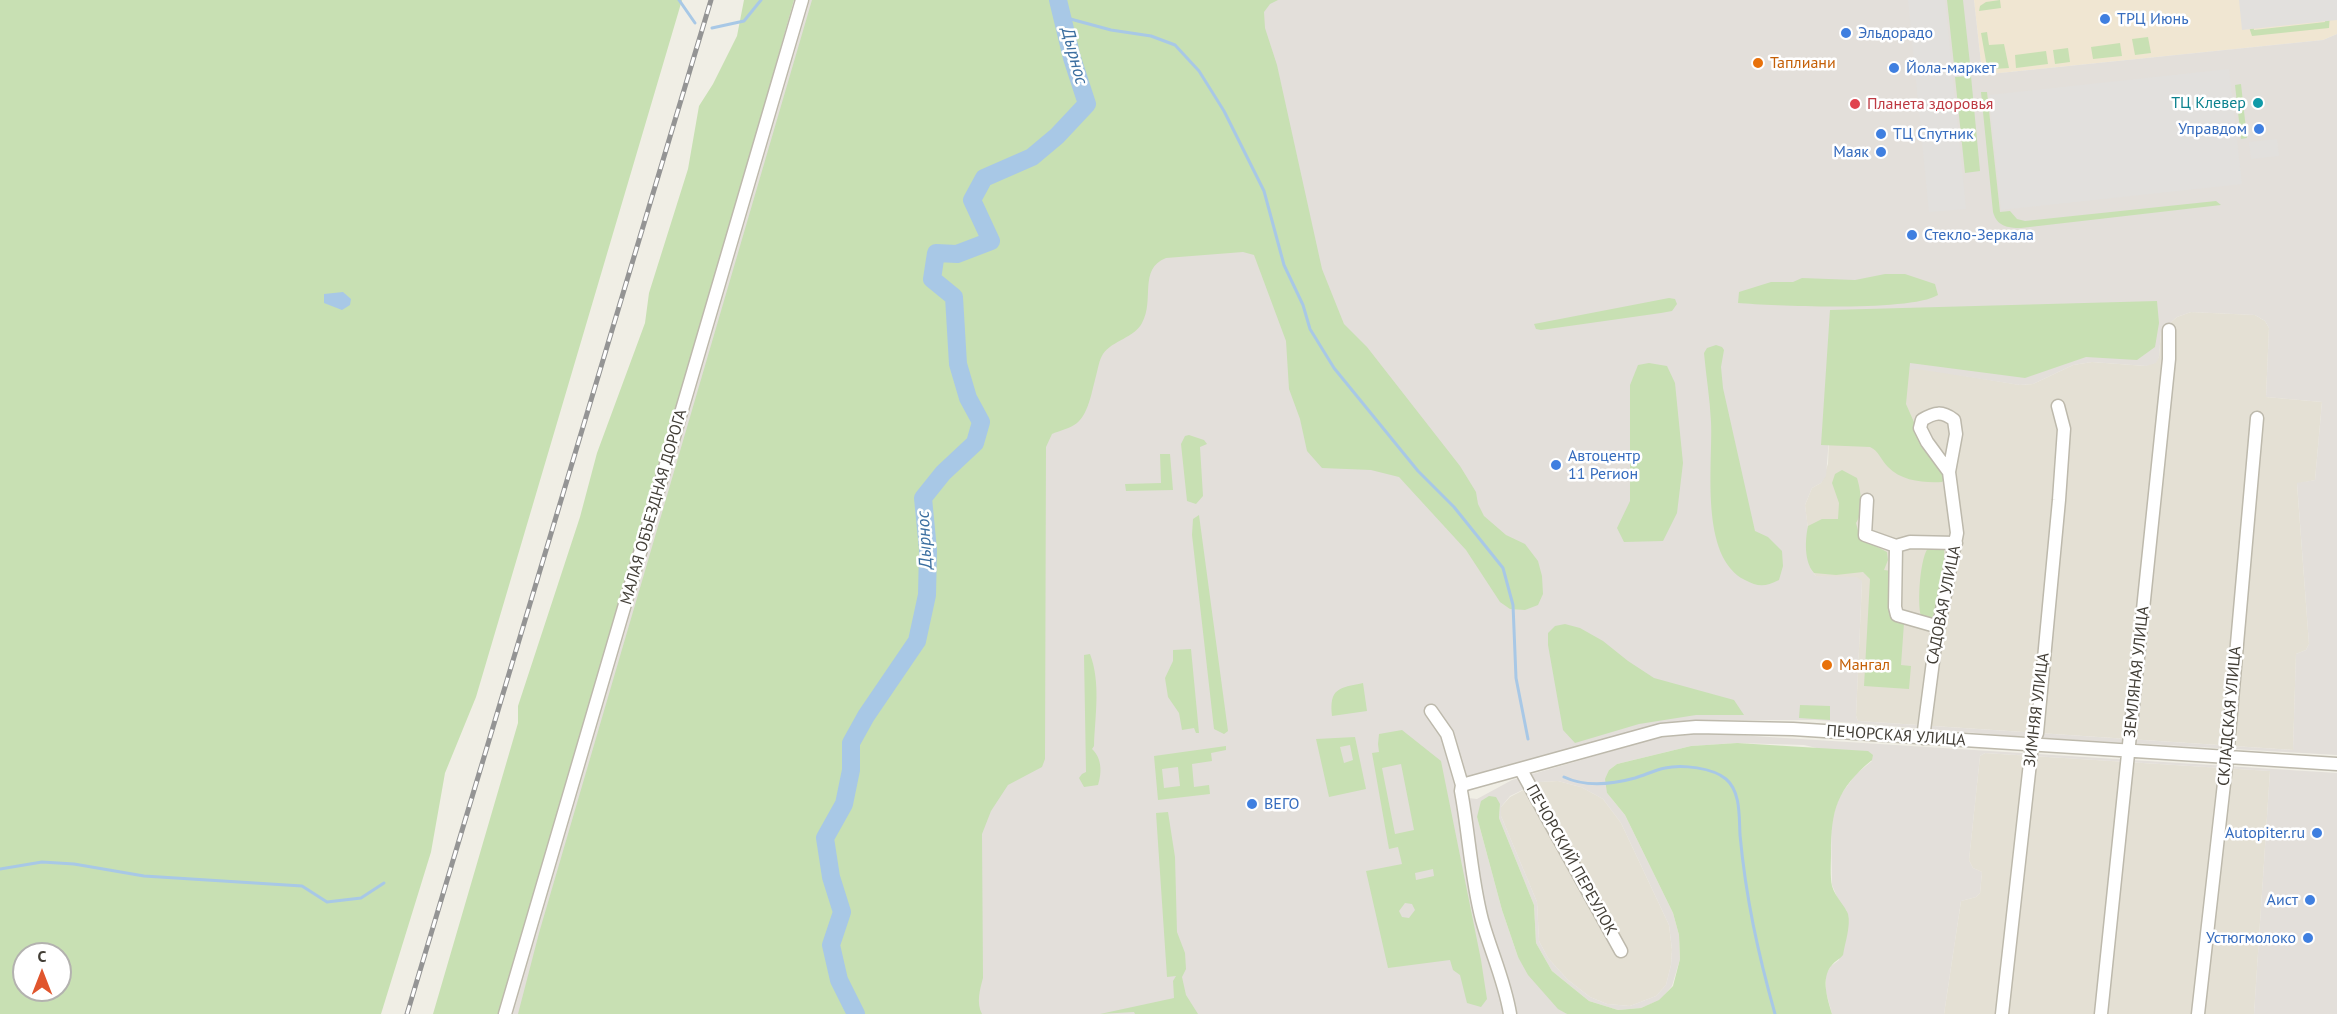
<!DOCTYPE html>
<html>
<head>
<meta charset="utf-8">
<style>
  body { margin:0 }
  #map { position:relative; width:2337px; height:1014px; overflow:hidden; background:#f0eee5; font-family:"PT Sans",sans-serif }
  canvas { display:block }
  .north { position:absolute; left:12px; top:942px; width:60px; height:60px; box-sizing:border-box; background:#fff; border:2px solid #b3b2af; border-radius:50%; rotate:0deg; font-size:16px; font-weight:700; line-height:24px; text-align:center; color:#423e36 }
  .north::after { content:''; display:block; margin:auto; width:21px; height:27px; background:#e0552d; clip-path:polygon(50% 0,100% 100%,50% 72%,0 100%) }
</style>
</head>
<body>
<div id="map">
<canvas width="2337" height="1014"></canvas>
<div class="north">С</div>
</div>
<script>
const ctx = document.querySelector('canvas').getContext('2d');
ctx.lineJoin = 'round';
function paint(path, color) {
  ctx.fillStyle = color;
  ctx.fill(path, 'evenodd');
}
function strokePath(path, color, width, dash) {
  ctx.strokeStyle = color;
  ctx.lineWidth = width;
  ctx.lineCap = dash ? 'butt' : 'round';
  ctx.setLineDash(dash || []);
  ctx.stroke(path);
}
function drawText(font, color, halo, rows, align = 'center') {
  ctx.font = font + ' "PT Sans",sans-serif';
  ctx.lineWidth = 5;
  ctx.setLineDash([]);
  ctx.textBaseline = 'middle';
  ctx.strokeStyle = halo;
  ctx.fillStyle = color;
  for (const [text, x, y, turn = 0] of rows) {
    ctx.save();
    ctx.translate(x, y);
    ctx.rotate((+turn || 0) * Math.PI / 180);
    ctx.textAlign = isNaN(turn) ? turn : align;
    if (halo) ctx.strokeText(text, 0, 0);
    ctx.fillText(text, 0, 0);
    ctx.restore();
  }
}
paint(new Path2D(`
  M2191 312 2255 315 2265 321 2269 328 2266 397 2322 402 2315 480 2297 484 2309 644 2306 650 2296 654 2293 750 1858 721 1856 716 1862 581 1816 576 1810 568 1809 537 1805 505 1812 488 1821 483 1828 464 1829 438 1896 372 1917 368 2020 385 2033 384 2073 365 2092 362 2146 366 2159 357 2161 331 2177 317Z
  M1985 753 2270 771 2254 1014H1944L1961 901 1976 897 1980 893 1982 872 1973 868 1969 860 1980 756Z
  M1558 781 1581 787 1603 799 1621 823 1669 925 1672 950 1671 965 1666 985 1656 996 1630 1006 1607 1004 1590 997 1568 980 1548 958 1539 941 1537 902 1501 816V807L1510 797 1539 782Z`), '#e4e0d4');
paint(new Path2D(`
  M1974 0H2337V34L2323 40 1990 74 1983 69 1981 63Z`), '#f0e6d2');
paint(new Path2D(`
  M810 0H1974L1981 63 1983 69 1990 74 2323 40 2337 34V755L2026 737 1816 720H1696L1660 725 1465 790 1468 798 1477 799 1512 780 1664 736 1706 733 2337 773V1014H2254L2270 771 1985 753 1980 756 1969 860 1973 868 1982 872 1980 893 1976 897 1961 901 1944 1014H1832L1826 992V974L1831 966 1839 960 1847 911 1840 904 1832 885 1831 823 1839 797 1856 774 1872 761 1804 745 1737 743 1691 746 1617 764 1609 770 1607 793 1625 815 1673 913 1679 935 1680 959 1672 986 1660 1000 1641 1008 1618 1010 1589 1001 1552 971 1536 943 1534 905 1499 818 1500 804 1477 817 1502 910 1518 957 1567 1014H1583H513ZM2191 312 2255 315 2265 321 2269 328 2266 397 2322 402 2315 480 2297 483 2309 644 2306 650 2296 654 2293 750 1858 721 1856 716 1862 581 1857 577 1816 576 1810 568 1809 537 1805 505 1812 488 1821 483 1826 476 1829 438 1896 372 1917 369 2020 385 2033 384 2073 365 2092 362 2146 366 2156 363 2159 357 2161 331 2177 317ZM1558 781 1581 787 1603 799 1621 823 1669 925 1672 950 1671 965 1666 985 1656 996 1630 1006 1607 1004 1590 997 1568 980 1548 958 1539 941 1537 902 1501 816V807L1510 796 1539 782Z`), '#e3dfda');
paint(new Path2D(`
  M0 0H682L476 697 445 773 431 852 381 1014H0ZM24 954H60V990H24Z
  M744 0H794L698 340 498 1014H433L518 723V706L580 517 597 453 645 323 649 293 688 169 699 106 713 84 737 36Z
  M812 0H1278L1270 4 1264 12 1265 28 1277 65 1322 269 1344 324 1367 347 1460 466 1476 492 1478 504 1484 516 1506 535 1525 544 1538 561 1542 576 1543 594 1538 605 1525 610 1510 609 1500 602 1466 550 1399 477 1371 470 1322 468 1307 451 1300 419 1289 389 1286 341 1254 255 1243 252 1166 258C1138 269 1155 300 1142 323 1134 338 1113 340 1103 354 1099 360 1098 369 1096 376 1092 390 1089 413 1077 423 1071 428 1059 431 1052 434L1046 447 1045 759 1042 767 1008 785 991 811 982 834 983 978C980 989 976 1003 982 1014H518L539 933Z
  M1947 0H1963L1971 73 1955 74Z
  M2000 0 2001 8 1979 11 1980 6 1986 2Z
  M2325 12 2330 14 2329 28 2252 36 2248 24 2252 20 2254 30 2325 22Z
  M1987 32 1989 45 2004 44 2009 68 1994 69 1987 67 1981 33Z
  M2148 37 2151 53 2135 55 2132 39Z
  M2120 43 2122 56 2093 59 2091 47Z
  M2068 48 2070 62 2055 64 2053 50Z
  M2046 51 2048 64 2016 68 2015 55Z
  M1971 76 1980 171 1965 173 1955 77Z
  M2241 84 2247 138 2241 139 2235 85Z
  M1981 92H1987L2000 212 2010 211 2017 219 2025 221 2216 201 2221 205 2021 228C2007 228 1997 226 1993 212Z
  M1885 274H1905L1935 284 1938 295C1910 312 1775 306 1738 303L1739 292 1771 282H1793L1802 278 1855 280Z
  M1669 298 1675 299 1677 304 1672 311 1661 313 1541 330 1536 329 1534 324Z
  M2157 301 2159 323 2155 347 2137 360 2086 357 2025 378 1910 363 1906 404 1917 429 1946 473V478L1942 482C1924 483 1901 481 1888 467 1881 460 1879 451 1870 447L1821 445 1830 310Z
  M1716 345 1722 347 1724 350 1721 367 1723 388 1755 531 1768 537 1782 551 1783 566 1779 580C1765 587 1758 587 1745 580 1699 557 1713 465 1711 422 1710 399 1706 376 1704 353L1707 348Z
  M1649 363 1667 366 1675 383 1683 463 1677 513 1663 541 1624 542 1617 528 1630 501V385L1638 365Z
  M1189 435 1204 440 1207 444 1200 447 1203 496 1196 504 1187 501 1181 444 1185 436Z
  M1160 454H1170L1173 490 1126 491 1125 484 1161 483Z
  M1842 470 1857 478C1861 491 1864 512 1856 523L1860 538 1887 552 1888 560 1884 570 1892 571 1904 623 1901 665 1911 666 1909 689 1864 686 1870 579 1863 572 1836 575 1814 573C1804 562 1805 540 1808 526L1822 519H1838L1839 503 1832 483 1835 474Z
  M1199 515 1228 731 1224 734 1214 729 1192 535 1193 519Z
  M1929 547 1944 548C1946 570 1942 601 1931 620L1921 616C1917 604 1920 555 1929 547Z
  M1565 624 1580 628 1603 641 1628 661 1654 678 1734 700 1744 715H1696L1639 724 1575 743 1563 730 1548 645V633L1555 626Z
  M1191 649 1199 733H1196L1194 728 1182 730 1179 713 1168 697 1165 678 1173 661V650Z
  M1090 654C1101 683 1095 716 1094 746L1092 749C1102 758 1102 773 1098 785L1084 787 1079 778 1082 774 1086 772 1084 655Z
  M1363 683 1367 711 1332 716C1329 688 1339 688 1363 683Z
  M1800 705 1830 706V720L1799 718Z
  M1402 730 1441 761 1481 960 1487 999 1481 1007 1467 1003 1460 975 1453 970 1450 960 1388 968 1366 871 1402 864 1398 847 1389 849 1372 753 1379 752 1378 744 1379 734ZM1401 764 1414 830 1395 834 1382 768ZM1433 869 1434 876 1416 880 1415 873ZM1405 903 1412 904 1415 910 1409 918 1402 917 1399 911Z
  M1355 737 1366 789 1329 797 1316 739ZM1350 745 1353 760 1344 763 1340 747Z
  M1737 743 1868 751 1873 755 1872 760C1837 789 1831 810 1831 853 1831 864 1830 876 1832 886 1835 897 1846 907 1848 914 1851 925 1845 943 1843 955 1840 959 1835 961 1832 965 1820 978 1828 1000 1832 1014H1567L1558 1009 1528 975 1518 957 1502 910 1477 817 1481 801 1489 796 1496 797 1500 804 1499 818 1534 905 1536 943 1552 971 1589 1001 1618 1010 1641 1008 1659 1000 1673 986 1680 959 1679 935 1673 913 1625 815 1607 793 1605 779 1609 770 1617 764 1691 746Z
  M1226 746V750L1211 753 1212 761 1192 764 1194 787 1209 785 1210 794 1158 800 1154 756ZM1178 767 1180 786 1164 788 1162 769Z
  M1168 812 1175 857 1177 932 1185 953 1186 969 1182 977 1186 995 1198 1014H1135L1134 1012 1100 1014 1174 998 1173 981 1176 976 1167 977 1156 813Z`), '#c8e0b3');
paint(new Path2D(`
  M1908 0H1945L1966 209 1929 212Z
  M2239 0H2337V20L2242 30Z
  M2229 69 2242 184 2001 210 1989 95Z
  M2277 139 2279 156 2251 159 2249 142Z`), '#e2e0dd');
paint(new Path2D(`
  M343 292 351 299 350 305 342 310 324 303V294Z`), '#a8c8e6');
strokePath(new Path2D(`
  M679 0 695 23
  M1063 17 1111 30 1151 36 1175 45 1199 71 1224 111 1264 191 1284 265 1303 305 1310 329 1334 368 1418 471 1454 507 1503 568 1513 605 1516 678 1528 739
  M712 28 744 21 761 0
  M1564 777C1585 787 1613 784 1635 778 1645 775 1655 770 1665 768 1682 764 1713 768 1726 779 1741 792 1739 817 1740 835 1746 899 1758 953 1775 1014
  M0 869 42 862 74 864 144 876 302 886 327 902 361 898 384 883`), '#a8c8e6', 3);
strokePath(new Path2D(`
  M856 1014 839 980 831 945 842 912 831 877 825 838 844 804 851 770V743L866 716 917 641 927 595 928 550 923 498 943 473 975 443 981 422 968 398 958 364 954 297 932 279 936 253 957 254 991 241 972 200 984 178 1032 157 1057 136 1087 104 1072 58 1058 0`), '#a8c8e6', 18);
const minor = new Path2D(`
  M1867 500 1865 535 1896 546
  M1939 627 1897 615 1895 607 1896 546 1910 542 1956 543
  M1431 711 1447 734 1462 785
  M1923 738 1935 646 1957 533 1949 472 1956 434 1954 420C1942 411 1935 412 1922 420L1920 428 1927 442 1949 472
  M1521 770 1621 951
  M505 1014 802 0
  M1510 1014C1505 982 1491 952 1482 920 1471 878 1469 834 1461 791L1462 785 1661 730 1696 727 1793 729 2337 764
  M2002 1014 2032 745 2037 733 2059 500 2064 429 2058 406
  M2101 1014 2169 359V330
  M2198 1014 2227 757 2257 418`);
strokePath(minor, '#bdb9ac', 15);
strokePath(minor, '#fff', 12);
const rail = new Path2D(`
  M407 1014 711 0`);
strokePath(rail, '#949494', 5);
strokePath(rail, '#fff', 3, [9]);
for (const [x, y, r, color] of [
  [2105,19,6,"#3f7fe0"],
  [1846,33,6,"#3f7fe0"],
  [1758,63,6,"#e8710a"],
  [1894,68,6,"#3f7fe0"],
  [2258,103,6,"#0f9aa8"],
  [1855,104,6,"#e0444e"],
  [2259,129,6,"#3f7fe0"],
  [1881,134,6,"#3f7fe0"],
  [1881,152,6,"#3f7fe0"],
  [1912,235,6,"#3f7fe0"],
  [1556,465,6,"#3f7fe0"],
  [1827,665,6,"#e8710a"],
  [1252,804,6,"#3f7fe0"],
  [2317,833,6,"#3f7fe0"],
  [2310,900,6,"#3f7fe0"],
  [2308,938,6,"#3f7fe0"]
]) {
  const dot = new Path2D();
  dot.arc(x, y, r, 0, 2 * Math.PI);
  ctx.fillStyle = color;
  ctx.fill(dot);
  strokePath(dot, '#fff', 2);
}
drawText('16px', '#366cbe', '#fff', [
  ["ТРЦ Июнь",2117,19],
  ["Эльдорадо",1858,33],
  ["Йола-маркет",1906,68],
  ["Управдом",2247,129,"right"],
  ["ТЦ Спутник",1893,134],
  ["Маяк",1869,152,"right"],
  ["Стекло-Зеркала",1924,235],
  ["Автоцентр",1568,456],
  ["11 Регион",1568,474],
  ["ВЕГО",1264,804],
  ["Autopiter.ru",2305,833,"right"],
  ["Аист",2298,900,"right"],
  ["Устюгмолоко",2296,938,"right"]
], 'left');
drawText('16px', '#c56008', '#fff', [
  ["Таплиани",1770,63],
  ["Мангал",1839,665]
], 'left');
drawText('16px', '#0d838f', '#fff', [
  ["ТЦ Клевер",2246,103]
], 'right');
drawText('16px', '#be3a42', '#fff', [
  ["Планета здоровья",1867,104]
], 'left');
drawText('16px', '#423e36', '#fff', [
  ["МАЛАЯ ОБЪЕЗДНАЯ ДОРОГА",654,507,-74],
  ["САДОВАЯ УЛИЦА",1944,605,-79],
  ["ЗЕМЛЯНАЯ УЛИЦА",2137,672,-84],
  ["ЗИМНЯЯ УЛИЦА",2037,710,-83],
  ["СКЛАДСКАЯ УЛИЦА",2230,716,-85],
  ["ПЕЧОРСКАЯ УЛИЦА",1896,736,4],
  ["ПЕЧОРСКИЙ ПЕРЕУЛОК",1571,860,61]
]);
drawText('italic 18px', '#3c6fa0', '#fff', [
  ["Дырнос",1074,56,75],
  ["Дырнос",925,540,-93]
]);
</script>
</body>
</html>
